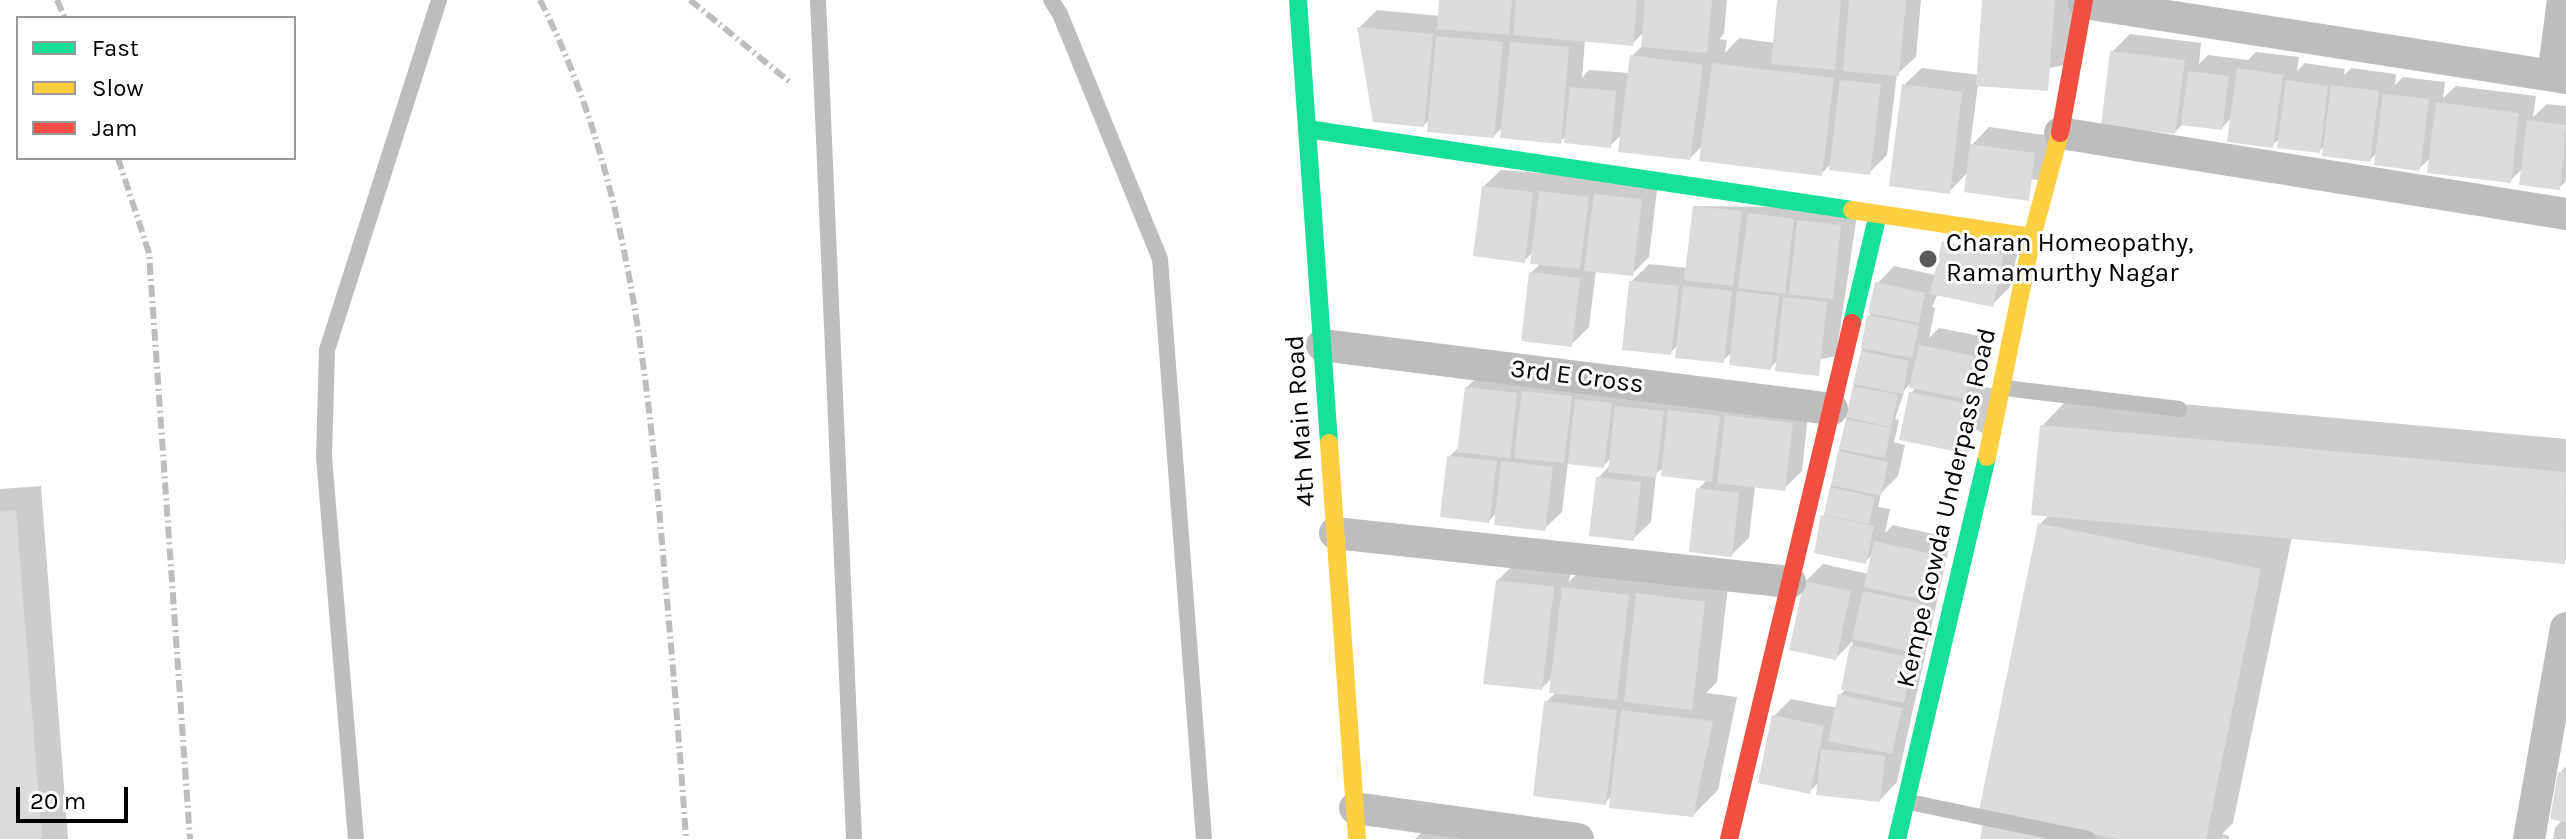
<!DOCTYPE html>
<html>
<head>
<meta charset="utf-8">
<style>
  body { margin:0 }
  #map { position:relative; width:2566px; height:839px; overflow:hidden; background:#fff; font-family:Karla,sans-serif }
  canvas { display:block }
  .legend { position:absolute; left:16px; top:16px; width:280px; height:144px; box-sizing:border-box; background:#fff; border:2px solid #999; margin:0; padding:10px 14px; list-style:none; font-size:24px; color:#000 }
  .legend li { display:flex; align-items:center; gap:16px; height:40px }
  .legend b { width:40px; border:2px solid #999 }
  .scale { position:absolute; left:16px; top:787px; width:112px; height:36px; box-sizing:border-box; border:4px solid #000; border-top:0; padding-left:10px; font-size:24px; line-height:28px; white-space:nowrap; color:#000; -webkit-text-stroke:6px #fff; paint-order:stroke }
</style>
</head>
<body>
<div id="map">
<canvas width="2566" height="839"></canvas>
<ul class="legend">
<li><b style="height:10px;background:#16e098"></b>Fast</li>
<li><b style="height:10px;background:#ffcf43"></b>Slow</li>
<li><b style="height:10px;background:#f24e42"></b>Jam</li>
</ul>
<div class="scale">20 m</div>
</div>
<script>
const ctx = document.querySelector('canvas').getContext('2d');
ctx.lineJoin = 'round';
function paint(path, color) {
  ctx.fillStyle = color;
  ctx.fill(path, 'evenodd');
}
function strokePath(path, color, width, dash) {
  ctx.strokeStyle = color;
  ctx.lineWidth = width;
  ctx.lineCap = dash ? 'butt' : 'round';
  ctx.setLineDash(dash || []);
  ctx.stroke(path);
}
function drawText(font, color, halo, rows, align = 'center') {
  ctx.font = font + ' Karla,sans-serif';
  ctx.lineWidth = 6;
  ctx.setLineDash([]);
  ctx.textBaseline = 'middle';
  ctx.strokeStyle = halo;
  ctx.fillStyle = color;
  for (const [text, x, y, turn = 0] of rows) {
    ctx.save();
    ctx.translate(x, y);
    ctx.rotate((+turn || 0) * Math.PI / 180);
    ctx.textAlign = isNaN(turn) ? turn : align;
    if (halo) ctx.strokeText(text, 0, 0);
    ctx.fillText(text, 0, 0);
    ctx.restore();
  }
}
paint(new Path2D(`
  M1441 0H1727L1724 34 1719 39 1727 40 1725 53 1739 38 1775 43 1779 0H1921L1916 57 1897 74 1887 155 1869 173 1831 164 1821 174 1704 144 1690 158 1622 134 1610 146 1567 135 1560 142 1504 126 1494 136 1431 118 1424 125 1360 27 1377 10 1440 16ZM1645 31 1643 45 1632 56 1630 73 1589 70 1582 78 1585 40 1632 44Z
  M1984 0H2077L2073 63 1978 84 1970 147 1989 127 2051 136 2046 181 1968 172 1949 192 1904 85 1922 68 1979 75Z
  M2130 34 2201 43 2199 64 2208 55 2248 60 2256 52 2299 57 2297 71 2305 63 2345 69 2344 75 2351 68 2396 74 2395 85 2403 77 2445 82 2443 98 2456 86 2536 96 2533 117 2547 104 2566 106V181L2559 188 2523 168 2510 181 2431 157 2419 169 2378 152 2370 160 2326 145 2319 151 2280 138 2272 146 2232 117 2222 128 2183 124 2175 132 2112 52Z
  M1501 170 1658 182 1649 257 1632 274 1596 270 1589 327 1571 345 1531 273 1541 263 1534 251 1524 261 1483 187Z
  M1695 206 1858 208 1836 356 1777 369 1778 360 1770 368 1732 352 1723 361 1678 345 1670 353 1631 282 1649 264 1687 268Z
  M2021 237 2010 287 1992 305 1938 293 1932 307 1935 308 1929 338 1939 328 1990 338 1982 379 1976 385 1995 389 1986 435 1911 393 1916 387 1913 381 1905 389 1895 419 1899 420 1894 442 1905 445 1898 476 1881 493 1878 507 1890 509 1885 533 1893 525 1951 538 1897 782 1880 800 1820 781 1809 792 1774 716 1791 699 1837 708 1840 695 1846 689 1843 688 1853 641 1836 658 1805 582 1823 564 1869 574 1873 554 1865 562 1816 551 1877 284 1894 266 1936 275Z
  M1484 370 1809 406 1802 471 1784 489 1755 486 1749 538 1731 555 1698 489 1707 480 1664 467 1656 474 1651 522 1633 539 1598 478 1610 465 1611 458 1603 466 1568 462 1562 512 1544 529 1497 512 1489 521 1449 457 1460 446 1466 388Z
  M2073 394 2566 439V560L2292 537 2233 823 2222 834 2229 836V839H1982L2040 524 2050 514 2042 426Z
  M41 486 68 839H0V489Z
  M1589 562 1729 577 1717 682 1706 693 1737 697 1718 790 1693 815 1613 795 1606 802 1546 702 1556 692 1553 677 1542 688 1497 581 1515 563 1571 570 1569 582Z
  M2566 766V839H2553L2555 828 2563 819 2560 773Z
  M1438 816 1501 839H1415Z`), '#0003');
paint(new Path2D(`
  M1439 0H1512L1509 35 1437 29Z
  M1516 0H1637L1633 46 1513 35Z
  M1645 0H1712L1707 53 1641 47Z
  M1777 0H1841L1835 70 1771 64Z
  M1849 0H1906L1899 76 1843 71Z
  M1982 0H2055L2048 91 1976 86Z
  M1357 27 1433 34 1424 127 1373 122Z
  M1436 36 1503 42 1494 138 1427 132Z
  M1510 42 1569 47 1561 144 1500 138Z
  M2110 51 2185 60 2175 134 2101 125Z
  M1630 55 1703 65 1690 160 1618 152Z
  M1712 63 1834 78 1822 176 1699 161Z
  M2237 68 2283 75 2273 148 2227 142Z
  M2188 71 2229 76 2222 130 2181 125Z
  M1840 80 1881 84 1870 175 1829 170Z
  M2286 80 2328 86 2320 153 2277 148Z
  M1902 84 1962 92 1950 194 1889 186Z
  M2331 85 2379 91 2370 162 2322 156Z
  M1570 87 1616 91 1611 148 1564 143Z
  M2383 94 2429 99 2420 171 2374 165Z
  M2436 102 2519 113 2511 183 2427 173Z
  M2527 120 2566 125 2560 190 2519 185Z
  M1970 144 2035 153 2029 201 1964 192Z
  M1482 186 1533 192 1525 263 1473 256Z
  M1539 191 1589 197 1580 269 1530 264Z
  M1594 194 1642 199 1633 276 1584 271Z
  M1693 206 1742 211 1733 286 1684 280Z
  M1748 213 1794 219 1785 294 1738 288Z
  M1797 220 1841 225 1833 299 1789 294Z
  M1942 241 2004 254 1993 307 1930 294Z
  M1529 272 1580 278 1572 347 1521 341Z
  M1629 281 1679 286 1671 355 1622 350Z
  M1875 282 1925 293 1919 323 1868 313Z
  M1683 286 1732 291 1724 363 1675 358Z
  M1737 291 1779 296 1771 370 1729 365Z
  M1783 297 1827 302 1819 376 1775 371Z
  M1867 315 1919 325 1912 358 1861 348Z
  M1919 345 1974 356 1965 399 1909 388Z
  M1861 351 1909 361 1903 394 1853 384Z
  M1853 386 1898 395 1891 427 1846 417Z
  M1465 387 1517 393 1510 458 1457 452Z
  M1522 391 1572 396 1564 463 1514 458Z
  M1909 392 1979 406 1969 454 1899 440Z
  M1575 399 1612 403 1604 468 1568 464Z
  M1615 406 1664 411 1656 478 1608 472Z
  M1668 410 1720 416 1712 482 1661 476Z
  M1725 415 1793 423 1785 491 1717 483Z
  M1846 419 1891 428 1885 458 1839 449Z
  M2040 425 2566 472 2565 564 2031 515Z
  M1838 451 1888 462 1881 496 1831 485Z
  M1447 456 1497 461 1489 523 1440 517Z
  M1501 461 1553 467 1545 531 1494 525Z
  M1596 477 1641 482 1634 541 1589 536Z
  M1830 487 1875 497 1869 524 1824 515Z
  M1696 488 1739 493 1732 557 1689 552Z
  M16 510 42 839H0V512Z
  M1821 515 1874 526 1866 564 1814 553Z
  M2038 523 2261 569 2206 839H2118L1979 811Z
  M1874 541 1935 555 1925 600 1864 587Z
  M1496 580 1554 587 1542 690 1483 684Z
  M1804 581 1851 591 1836 660 1789 650Z
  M1562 587 1629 595 1617 700 1549 693Z
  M1863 591 1927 605 1917 653 1852 639Z
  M1636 593 1705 602 1692 710 1624 702Z
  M1850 645 1913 658 1904 703 1841 690Z
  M1838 694 1902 708 1892 754 1828 741Z
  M1544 701 1617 710 1606 805 1533 796Z
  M1621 710 1713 721 1693 817 1609 808Z
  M1772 715 1824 726 1810 794 1758 783Z
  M1821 749 1885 756 1880 802 1816 795Z
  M2558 772 2566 773V822L2550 819Z
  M1983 822 2059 839H1980Z`), '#dbdbdb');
strokePath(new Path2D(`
  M818 0 854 839
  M1051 0 1060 14 1160 259 1204 839
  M2005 388 2179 409
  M1909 802 2088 839
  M356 839 324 457 327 350 439 0`), '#bdbdbd', 16);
strokePath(new Path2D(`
  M2084 3 2566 78
  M2553 76 2563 0
  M2060 133 2566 214
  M1322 345 1832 409
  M1335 533 1790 582
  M1355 808 1578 839
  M2529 839 2566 628`), '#bdbdbd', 32);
strokePath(new Path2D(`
  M1298 0 1329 443
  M1307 129 1852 210
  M1852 323 1878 214
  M1897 839 1987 457`), '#16e098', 18);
strokePath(new Path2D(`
  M1852 210 2032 237
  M1329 443 1357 839
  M1987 457 2032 237 2060 133`), '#ffcf43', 18);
strokePath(new Path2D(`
  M2060 133 2084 0
  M1729 839 1852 323`), '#f24e42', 18);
strokePath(new Path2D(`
  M57 0 65 18
  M540 0C628 172 648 376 664 566 672 657 680 748 686 839
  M690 0 791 83
  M118 158 149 253 190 839`), '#bdbdbd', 6, [12, 4, 2, 4]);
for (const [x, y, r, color] of [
  [1928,259,10,"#595959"]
]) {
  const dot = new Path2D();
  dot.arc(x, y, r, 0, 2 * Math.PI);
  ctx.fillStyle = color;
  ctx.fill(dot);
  strokePath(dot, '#fff', 3);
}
drawText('26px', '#000', '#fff', [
  ["Charan Homeopathy,",1946,244],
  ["Ramamurthy Nagar",1946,274]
], 'left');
drawText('26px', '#000', '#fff', [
  ["3rd E Cross",1577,377,7],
  ["4th Main Road",1301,421,-94],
  ["Kempe Gowda Underpass Road",1947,508,-77]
]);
</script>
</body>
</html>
